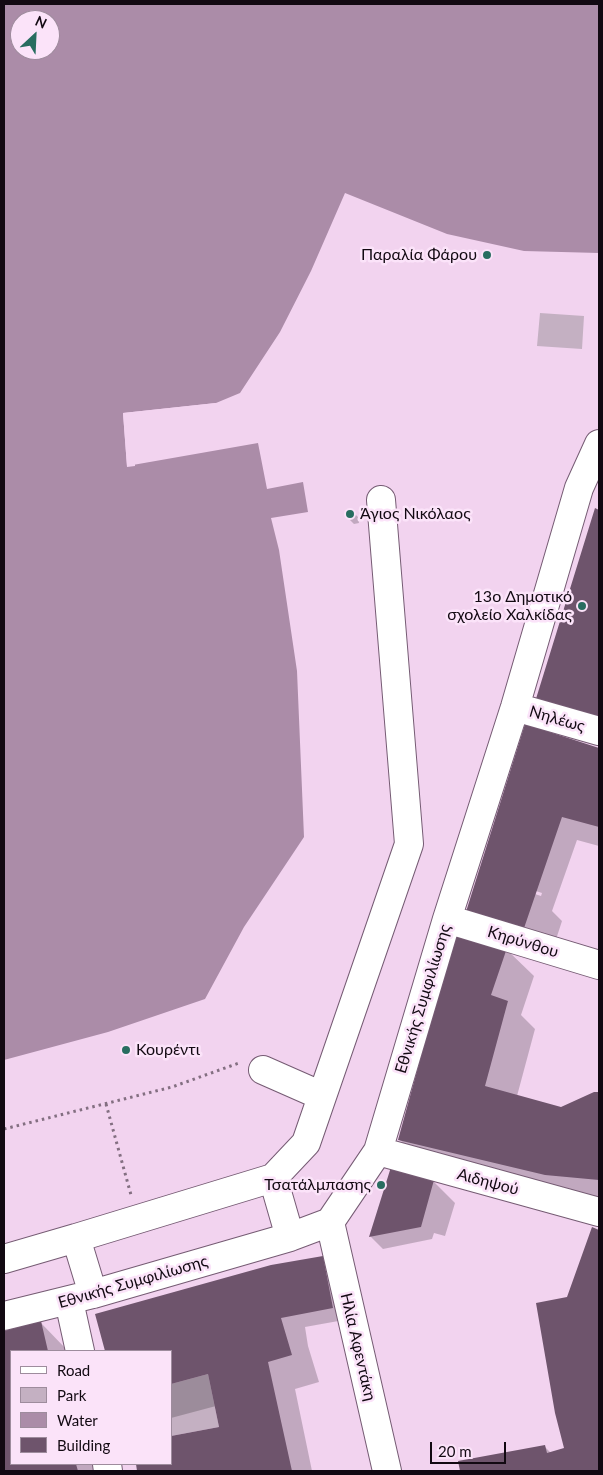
<!DOCTYPE html>
<html>
<head>
<meta charset="utf-8">
<style>
  body { margin:0 }
  #map { position:relative; width:603px; height:1475px; overflow:hidden; background:#f2d3ef; font-family:Lato,sans-serif }
  canvas { display:block }
  .frame { position:absolute; inset:0; border:5px solid #120912; pointer-events:none }
  .legend { position:absolute; left:10px; top:1350px; width:162px; height:115px; box-sizing:border-box; background:#fbe3f9; border:1px solid #9e8c9d; margin:0; padding:6px 9px; list-style:none; font-size:15px; color:#120912 }
  .legend li { display:flex; align-items:center; gap:10px; height:25px }
  .legend b { width:25px; border:1px solid #9e8c9d }
  .north { position:absolute; left:10px; top:10px; width:50px; height:50px; box-sizing:border-box; background:#fbe3f9; border:1px solid #9e8c9d; border-radius:50%; rotate:25deg; font-size:14px; font-weight:700; line-height:20px; text-align:center; color:#120912 }
  .north::after { content:''; display:block; margin:auto; width:18px; height:22px; background:#286d60; clip-path:polygon(50% 0,100% 100%,50% 72%,0 100%) }
  .scale { position:absolute; left:430px; top:1442px; width:76px; height:22px; box-sizing:border-box; border:2px solid #120912; border-top:0; padding-left:6px; font-size:15px; line-height:18px; white-space:nowrap; color:#120912; -webkit-text-stroke:4px #fbe3f9; paint-order:stroke }
</style>
</head>
<body>
<div id="map">
<canvas width="603" height="1475"></canvas>
<div class="frame"></div>
<ul class="legend">
<li><b style="height:6px;background:#fff"></b>Road</li>
<li><b style="height:14px;background:#c4b0c2"></b>Park</li>
<li><b style="height:14px;background:#ab8ca8"></b>Water</li>
<li><b style="height:14px;background:#6e546c"></b>Building</li>
</ul>
<div class="north">N</div>
<div class="scale">20 m</div>
</div>
<script>
const ctx = document.querySelector('canvas').getContext('2d');
ctx.lineJoin = 'round';
function paint(path, color) {
  ctx.fillStyle = color;
  ctx.fill(path, 'evenodd');
}
function strokePath(path, color, width, dash) {
  ctx.strokeStyle = color;
  ctx.lineWidth = width;
  ctx.lineCap = dash ? 'butt' : 'round';
  ctx.setLineDash(dash || []);
  ctx.stroke(path);
}
function drawText(font, color, halo, rows, align = 'center') {
  ctx.font = font + ' Lato,sans-serif';
  ctx.lineWidth = 5;
  ctx.setLineDash([]);
  ctx.textBaseline = 'middle';
  ctx.strokeStyle = halo;
  ctx.fillStyle = color;
  for (const [text, x, y, turn = 0] of rows) {
    ctx.save();
    ctx.translate(x, y);
    ctx.rotate((+turn || 0) * Math.PI / 180);
    ctx.textAlign = isNaN(turn) ? turn : align;
    if (halo) ctx.strokeText(text, 0, 0);
    ctx.fillText(text, 0, 0);
    ctx.restore();
  }
}
paint(new Path2D(`
  M540 313 584 316 582 349 537 346Z
  M208 1374 219 1427 171 1436V1384Z`), '#c4b0c2');
paint(new Path2D(`
  M4 4H599V253L524 251 447 234 345 193 311 271 280 332 240 393 216 403 123 413 127 466 258 443 267 489 303 482 308 512 271 518 279 550 297 671 304 837 244 927 205 999 108 1032 4 1060ZM20 20H50V50H20Z`), '#ab8ca8');
paint(new Path2D(`
  M216 403 217 405 126 415 129 464 135 463V466L127 467 123 413Z`), '#f2d3ef');
paint(new Path2D(`
  M596 510 599 511V727L549 714Z
  M352 511 358 517 359 523 354 524 348 518Z
  M526 726 599 749V846L577 840 552 911 562 921 549 961 493 942 466 915ZM499 879 542 893 541 896 499 882Z
  M506 949 534 976 521 1015 535 1029 517 1096 562 1108 594 1093H599V1204L427 1167 400 1140Z
  M433 1181 455 1203 445 1236 434 1233 432 1239 383 1249 371 1237 379 1206Z
  M593 1228 599 1231V1471H461L459 1462 544 1446 551 1453 567 1450 568 1298Z
  M323 1257 335 1270 344 1320 305 1327 308 1346 319 1382 295 1389 312 1471H139L137 1464H171L220 1428 216 1406 171 1418V1351H106L96 1315Z
  M41 1323 68 1351H11V1464H96L98 1471H6L4 1463V1332Z`), '#0003');
paint(new Path2D(`
  M595 508 599 510V719L535 702Z
  M353 509 354 517 347 518 346 510Z
  M525 724 599 748V827L562 817 522 934 465 915Z
  M455 933 507 948 491 995 508 1001 485 1086 561 1107 594 1092H599V1180L545 1175 398 1140Z
  M391 1167 434 1180 421 1227 369 1237Z
  M592 1227 599 1230V1471H460L458 1461 545 1445 547 1453 564 1448 555 1413 536 1303 567 1297Z
  M323 1256 333 1308 281 1318 292 1355 268 1362 292 1471H137L136 1464H171V1436L219 1427 208 1374 171 1384V1351H105L95 1314 271 1265Z
  M41 1321 48 1351H11V1464H76L78 1471H5L4 1468V1331Z`), '#6e546c');
const minor = new Path2D(`
  M515 707 599 731
  M447 919 599 965
  M263 1070 322 1096
  M378 1151 599 1212
  M273 1178 306 1143 409 844 381 500
  M330 1222 387 1471
  M4 1259 76 1238
  M93 1294 76 1238 273 1178 290 1237
  M69 1301 80 1351
  M4 1316 93 1294 290 1237 330 1222 378 1151 447 919 515 707 579 488 599 444
  M107 1464 108 1471`);
strokePath(minor, '#755b73', 30);
strokePath(new Path2D(`
  M106 1104 131 1195
  M4 1129 172 1087 239 1063`), '#836f81', 3, [2.5, 4]);
strokePath(minor, '#fff', 28);
for (const [x, y, r, color] of [
  [487,255,5,"#286d60"],
  [350,514,5,"#286d60"],
  [582,606,5,"#286d60"],
  [126,1050,5,"#286d60"],
  [381,1185,5,"#286d60"]
]) {
  const dot = new Path2D();
  dot.arc(x, y, r, 0, 2 * Math.PI);
  ctx.fillStyle = color;
  ctx.fill(dot);
  strokePath(dot, '#fbe3f9', 2);
}
drawText('16px', '#120912', '#fbe3f9', [
  ["Παραλία Φάρου",477,255],
  ["Άγιος Νικόλαος",360,514,"left"],
  ["13ο Δημοτικό",572,597],
  ["σχολείο Χαλκίδας",572,615],
  ["Κουρέντι",136,1050,"left"],
  ["Τσατάλμπασης",371,1185]
], 'right');
drawText('16px', '#120912', '#fbe3f9', [
  ["Νηλέως",557,719,16],
  ["Κηρύνθου",523,942,17],
  ["Εθνικής Συμφιλίωσης",423,999,-73],
  ["Αιδηψού",488,1182,15],
  ["Εθνικής Συμφιλίωσης",133,1282,-16],
  ["Ηλία Αφεντάκη",358,1347,77]
]);
</script>
</body>
</html>
